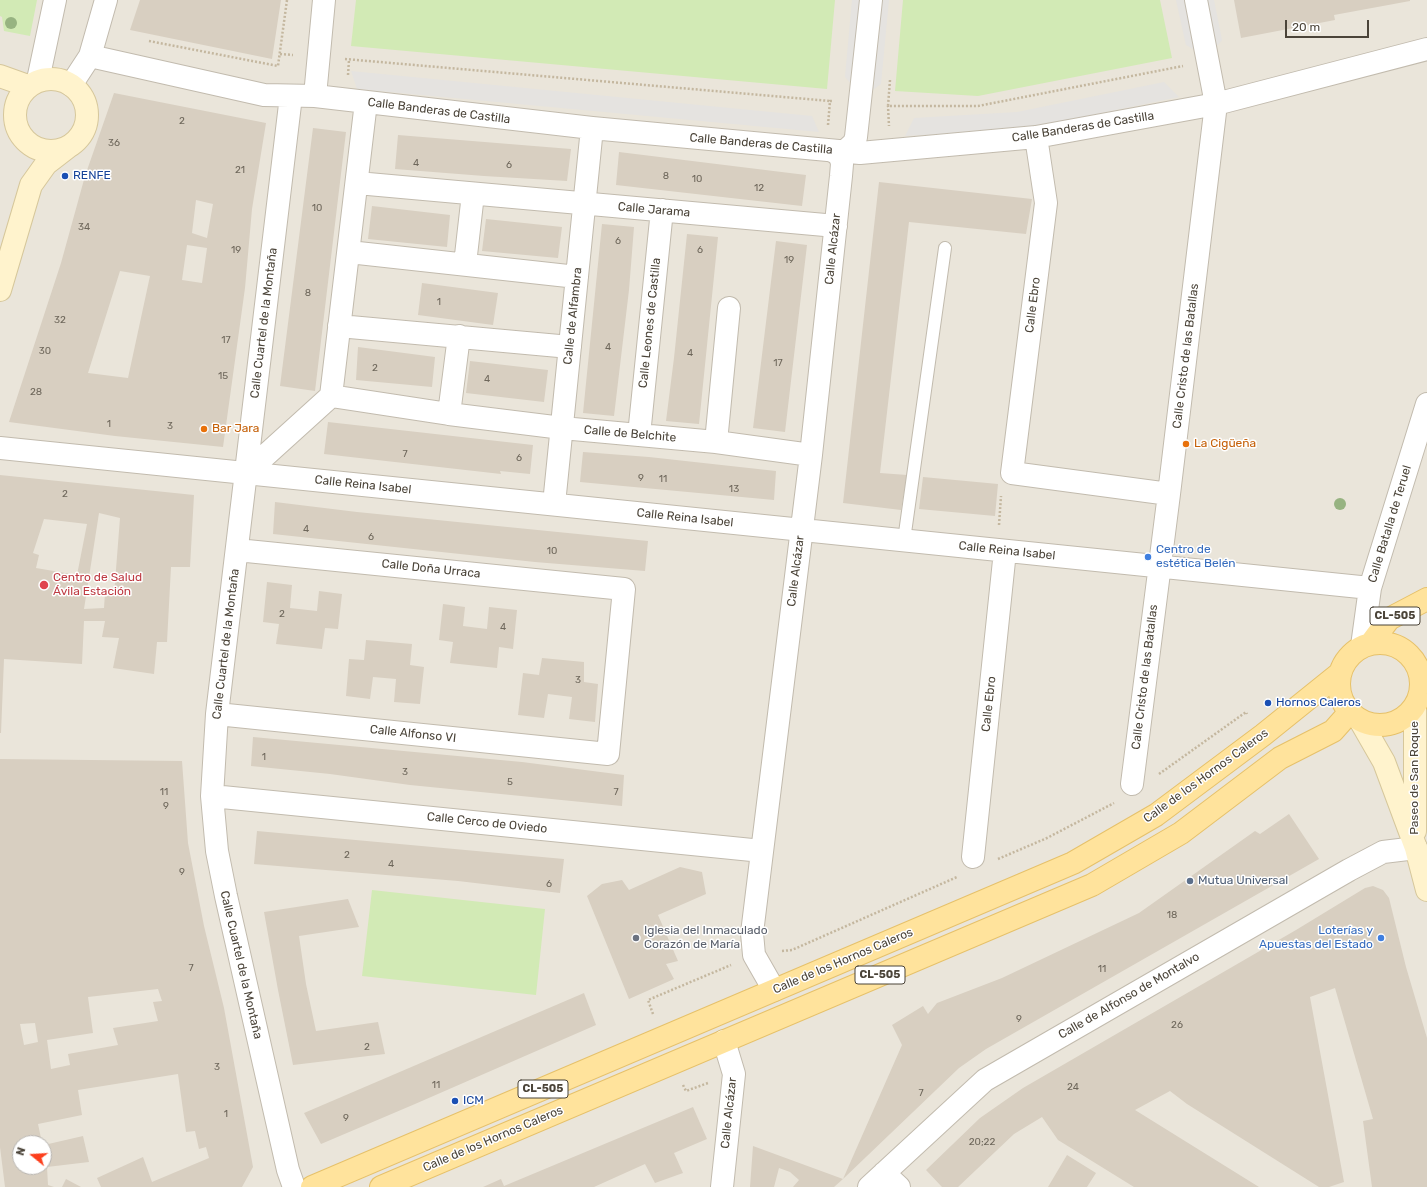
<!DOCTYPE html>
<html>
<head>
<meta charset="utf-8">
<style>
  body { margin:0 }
  #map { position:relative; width:1427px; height:1187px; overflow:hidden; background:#f6f3ec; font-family:Rubik,sans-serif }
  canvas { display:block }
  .north { position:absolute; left:12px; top:1135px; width:40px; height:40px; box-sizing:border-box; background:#fff; border:1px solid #b7b4b0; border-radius:50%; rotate:288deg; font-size:11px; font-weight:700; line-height:16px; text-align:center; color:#4b4439 }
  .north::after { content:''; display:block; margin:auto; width:14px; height:18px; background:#fc3f1d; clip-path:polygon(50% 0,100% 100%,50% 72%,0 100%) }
  .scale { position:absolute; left:1285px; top:20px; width:84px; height:18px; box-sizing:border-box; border:2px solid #4b4439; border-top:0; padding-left:5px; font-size:12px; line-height:14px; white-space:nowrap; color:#4b4439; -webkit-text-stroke:3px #fff; paint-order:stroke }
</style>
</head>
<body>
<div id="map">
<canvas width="1427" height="1187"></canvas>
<div class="north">N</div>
<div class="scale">20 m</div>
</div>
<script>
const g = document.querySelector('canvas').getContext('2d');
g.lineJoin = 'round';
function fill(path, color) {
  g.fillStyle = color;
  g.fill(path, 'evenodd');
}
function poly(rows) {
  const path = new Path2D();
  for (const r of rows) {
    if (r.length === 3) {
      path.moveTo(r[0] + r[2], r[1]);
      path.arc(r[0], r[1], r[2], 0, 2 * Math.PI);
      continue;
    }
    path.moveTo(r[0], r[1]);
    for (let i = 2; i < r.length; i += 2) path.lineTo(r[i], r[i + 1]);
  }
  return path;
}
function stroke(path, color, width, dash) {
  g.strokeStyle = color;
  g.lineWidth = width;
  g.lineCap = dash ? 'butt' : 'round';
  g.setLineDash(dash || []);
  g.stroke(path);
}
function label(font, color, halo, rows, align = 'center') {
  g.font = font + ' Rubik,sans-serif';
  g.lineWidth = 3;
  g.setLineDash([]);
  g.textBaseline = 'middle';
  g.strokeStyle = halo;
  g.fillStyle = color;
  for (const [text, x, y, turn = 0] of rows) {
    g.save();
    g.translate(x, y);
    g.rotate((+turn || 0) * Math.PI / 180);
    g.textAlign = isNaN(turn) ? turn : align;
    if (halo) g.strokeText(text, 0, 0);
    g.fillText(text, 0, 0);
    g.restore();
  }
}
fill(poly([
  [0,0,1427,0,1427,1187,0,1187],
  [20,1143,44,1143,44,1167,20,1167]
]), '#eae5da');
fill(poly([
  [0,0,37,0,30,36,4,31,2,17,0,16],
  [356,0,835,0,827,89,351,46],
  [903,0,1160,0,1172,58,978,96,895,91],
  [372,890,545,909,536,995,362,976]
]), '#d2eab5');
fill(poly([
  [852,0,863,0,855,88,845,77],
  [878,0,889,0,881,84,870,92],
  [1176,0,1188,0,1198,52,1186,45],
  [1203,0,1214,0,1222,40,1213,51],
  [351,71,812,116,819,132,357,89],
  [1164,82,1179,97,1019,130,905,136,914,118,1017,112]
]), '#e5e3e0');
fill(poly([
  [140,0,281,0,272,59,130,30],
  [1234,0,1410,0,1410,1,1334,15,1335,20,1241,38],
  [114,93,266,123,252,209,245,288,223,447,115,436,9,422,61,263,85,176],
  [196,200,213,204,207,238,192,233],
  [187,245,207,248,202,283,182,280],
  [120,271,150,276,128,378,88,373],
  [313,128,346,132,315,391,280,386],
  [398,135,571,149,567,181,484,176,395,169],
  [619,152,806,175,802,206,616,185],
  [879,182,1032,199,1026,234,909,222,880,473,907,475,901,510,843,503],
  [372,206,450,215,447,247,368,239],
  [486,219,562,227,558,258,482,251],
  [602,224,634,227,629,290,614,416,583,413],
  [687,234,718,237,699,424,666,421,674,358],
  [776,241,807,245,785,432,753,428],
  [422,283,498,293,493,325,418,315],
  [358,347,435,357,432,387,356,380],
  [470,361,548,370,544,402,466,393],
  [328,422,533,445,530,474,500,471,501,474,324,454],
  [583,452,649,457,776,471,774,500,580,482],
  [0,475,194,495,190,567,171,567,167,642,157,642,154,674,113,668,119,638,102,637,105,621,84,621,82,664,4,659,1,733,0,733],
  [99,513,120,518,114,595,105,593,104,608,84,609],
  [44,519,87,524,77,575,36,568,39,555,33,553],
  [923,477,998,484,995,516,919,509],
  [275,502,357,512,648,541,645,571,535,562,273,534],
  [267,582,292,585,290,608,317,611,319,591,342,594,338,629,325,628,322,649,276,644,279,624,263,622],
  [443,604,465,607,463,626,487,629,489,607,517,610,513,649,499,647,497,668,450,663,453,642,439,640],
  [366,640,412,644,410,665,424,667,420,704,394,702,396,679,373,677,370,699,346,696,349,659,364,660],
  [542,658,584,662,584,682,598,684,595,722,569,719,572,697,548,694,544,718,518,715,523,673,539,675],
  [253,737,522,762,624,775,622,806,410,785,330,774,251,766],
  [0,759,182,761,188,843,204,926,224,1008,253,1167,242,1187,101,1187,97,1178,143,1157,152,1182,209,1158,206,1147,199,1149,195,1131,186,1132,178,1074,78,1090,82,1115,38,1124,42,1143,20,1143,20,1167,44,1167,44,1145,83,1136,89,1162,47,1167,48,1185,54,1187,5,1187,0,1147],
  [158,989,162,1001,153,1002,158,1021,113,1028,118,1045,68,1054,70,1065,51,1069,47,1040,93,1033,88,997],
  [35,1023,38,1042,24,1045,20,1024],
  [1289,814,1319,859,986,1049,959,1068,843,1179,902,1045,892,1025,923,1006,928,1014,937,1003,1002,978,1139,913,1255,831,1260,834],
  [257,831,564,859,560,893,458,881,254,864],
  [680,867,702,872,706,894,658,915,678,961,666,964,674,979,629,999,587,896,602,884,622,880,629,890],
  [1373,886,1383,890,1389,898,1406,967,1427,1038,1427,1187,1372,1187,1363,1121,1373,1119,1335,988,1310,997,1344,1182,1329,1187,1319,1187,1187,1104,1170,1091,1135,1110,1259,1187,1134,1187,1058,1140,1042,1117,1014,1134,958,1187,942,1187,926,1170,980,1118,1023,1088,1296,930,1365,888],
  [348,899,359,927,299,936,306,984,316,1031,378,1022,385,1054,293,1065,278,990,264,912],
  [584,993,596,1025,415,1104,321,1144,304,1113],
  [693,1107,707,1139,674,1153,683,1173,655,1183,645,1164,594,1187,483,1187,501,1179,504,1186],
  [753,1146,843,1179,834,1187,793,1187,799,1180,790,1172,779,1168,774,1187,750,1187],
  [1067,1155,1096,1173,1087,1187,1048,1187],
  [66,1179,81,1187,62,1187]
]), '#d8cfc1');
const lane = poly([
  [904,540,945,248]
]);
const street = poly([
  [90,56,264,95,315,96,592,128,860,153,1036,137,1216,104,1427,49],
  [38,80,55,0],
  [71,85,90,56,106,0],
  [291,96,217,714,212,796,217,851,226,896,288,1170,294,1187],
  [315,96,324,0],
  [1036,137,1046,203,1012,473,1169,494],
  [844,152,854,143,856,137,871,0],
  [357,183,836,226],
  [349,252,577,277],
  [465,264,473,194],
  [339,326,570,347],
  [331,396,449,414,562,428,716,442,811,455],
  [449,414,459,336],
  [639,435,662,210],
  [716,442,729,308],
  [0,448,1370,588],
  [246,473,331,396,366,102],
  [554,504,592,128],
  [1362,646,1370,588,1427,404],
  [217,714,608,754,624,589,237,550],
  [1132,784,1169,494,1216,104,1196,0],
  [212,796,762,851],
  [973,857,1005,551],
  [774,990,754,955,752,933,811,455,841,176,842,164,841,159,837,153,832,151],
  [884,1173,899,1187],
  [722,1187,734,1074,724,1041],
  [869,1187,985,1080,1349,870,1383,852,1416,848]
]);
const secondary = poly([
  [0,76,28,86],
  [51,115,36],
  [0,290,31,185,46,164,68,147],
  [1415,707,1415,831],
  [1361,722,1384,762,1416,848,1427,890]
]);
const primary = poly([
  [1380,684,41],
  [1371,643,1389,619,1427,599],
  [312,1187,1073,863,1156,815,1263,735,1340,673],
  [381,1187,1092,885,1181,833,1280,758,1333,731,1349,713]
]);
stroke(lane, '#c2bbae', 14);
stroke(street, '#c2bbae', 24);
stroke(secondary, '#d6c79b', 24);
stroke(primary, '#e6c16a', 24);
stroke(poly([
  [149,41,278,66,287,0],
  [280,54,293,55],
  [345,59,830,101],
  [348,75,349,60],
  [890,80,888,106,978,106,1183,66],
  [887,106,888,106,889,126],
  [828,125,830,101,832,101],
  [999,525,1001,496],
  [1159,774,1246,712,1247,714],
  [998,859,1047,838,1114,803],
  [782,951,792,950,957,877],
  [653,1014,648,1000,731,965],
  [683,1085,686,1091,708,1083]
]), '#c4b79f', 2.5, [2, 2]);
stroke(lane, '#fff', 12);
stroke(street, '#fff', 22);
stroke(secondary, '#fff3cd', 22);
stroke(primary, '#ffe39c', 22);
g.fillStyle = '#97b381';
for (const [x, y] of [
  [11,23],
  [1340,504]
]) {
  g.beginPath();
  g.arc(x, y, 6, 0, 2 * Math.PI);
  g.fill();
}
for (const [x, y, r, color] of [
  [65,176,4,"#1a4fb4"],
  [204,429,4,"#e8710a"],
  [1186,444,4,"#e8710a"],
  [1148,557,4,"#3f7fe0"],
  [44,585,5,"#e0444e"],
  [1268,703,4,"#1a4fb4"],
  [1190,881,4,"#5c6f8a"],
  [636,938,4,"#6b7280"],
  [1381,938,4,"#3f7fe0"],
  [455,1101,4,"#1a4fb4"]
]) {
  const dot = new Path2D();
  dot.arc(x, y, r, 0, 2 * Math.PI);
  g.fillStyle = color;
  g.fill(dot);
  stroke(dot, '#fff', 1.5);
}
label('10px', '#6e675b', null, [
  ["2",182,121],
  ["36",114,143],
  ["4",416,163],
  ["6",509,165],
  ["21",240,170],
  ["8",666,176],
  ["10",697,179],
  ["12",759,188],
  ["10",317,208],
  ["34",84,227],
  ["6",618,241],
  ["19",236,250],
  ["6",700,250],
  ["19",789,260],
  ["8",308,293],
  ["1",439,302],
  ["32",60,320],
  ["17",226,340],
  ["4",608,347],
  ["30",45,351],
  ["4",690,353],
  ["17",778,363],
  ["2",375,368],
  ["15",223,376],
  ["4",487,379],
  ["28",36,392],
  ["1",109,424],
  ["3",170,426],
  ["7",405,454],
  ["6",519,458],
  ["9",641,478],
  ["11",663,479],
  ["13",734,489],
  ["2",65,494],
  ["4",306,529],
  ["6",371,537],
  ["10",552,551],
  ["2",282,614],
  ["4",503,627],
  ["3",578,680],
  ["1",264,757],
  ["3",405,772],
  ["5",510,782],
  ["11",164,792],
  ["7",616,792],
  ["9",166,806],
  ["2",347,855],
  ["4",391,864],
  ["9",182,872],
  ["6",549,884],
  ["18",1172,915],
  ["7",191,968],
  ["11",1102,969],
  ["9",1019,1019],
  ["26",1177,1025],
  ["2",367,1047],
  ["3",217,1067],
  ["11",436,1085],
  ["24",1073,1087],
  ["7",921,1093],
  ["1",226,1114],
  ["9",346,1118],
  ["20;22",982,1142]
]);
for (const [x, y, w] of [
  [1395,616,50],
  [880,975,50],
  [543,1089,50]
]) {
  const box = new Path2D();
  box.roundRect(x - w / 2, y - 9, w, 18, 3);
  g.fillStyle = '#fff';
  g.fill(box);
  stroke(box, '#4b4439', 1);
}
label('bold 11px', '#4b4439', null, [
  ["CL-505",1395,616],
  ["CL-505",880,975],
  ["CL-505",543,1089]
]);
label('12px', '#4b4439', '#fff', [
  ["Calle Banderas de Castilla",439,111,7],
  ["Calle Banderas de Castilla",1083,127,-9],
  ["Calle Banderas de Castilla",761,144,5],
  ["Calle Jarama",654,210,5],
  ["Calle Alcázar",833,249,-84],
  ["Calle Ebro",1033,305,-83],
  ["Calle de Alfambra",573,316,-84],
  ["Calle Cuartel de la Montaña",264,323,-83],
  ["Calle Leones de Castilla",650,323,-84],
  ["Calle Cristo de las Batallas",1186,356,-83],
  ["Calle de Belchite",630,434,5],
  ["Calle Reina Isabel",363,485,6],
  ["Calle Reina Isabel",685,518,6],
  ["Calle Batalla de Teruel",1390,524,-73],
  ["Calle Reina Isabel",1007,551,6],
  ["Calle Doña Urraca",431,569,6],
  ["Calle Alcázar",796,571,-83],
  ["Calle Cuartel de la Montaña",226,644,-83],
  ["Calle Cristo de las Batallas",1145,677,-83],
  ["Calle Ebro",989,704,-84],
  ["Calle Alfonso VI",413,734,6],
  ["Calle de los Hornos Caleros",1206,776,-36],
  ["Paseo de San Roque",1415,778,-90],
  ["Calle Cerco de Oviedo",487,823,6],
  ["Calle de los Hornos Caleros",843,961,-23],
  ["Calle Cuartel de la Montaña",241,965,77],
  ["Calle de Alfonso de Montalvo",1129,996,-30],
  ["Calle Alcázar",729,1113,-84],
  ["Calle de los Hornos Caleros",493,1139,-23]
]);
label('12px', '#164399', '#fff', [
  ["RENFE",73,176],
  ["Hornos Caleros",1276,703],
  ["ICM",463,1101]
], 'left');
label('12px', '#c56008', '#fff', [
  ["Bar Jara",212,429],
  ["La Cigüeña",1194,444]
], 'left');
label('12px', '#366cbe', '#fff', [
  ["Centro de",1156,550],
  ["estética Belén",1156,564],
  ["Loterías y",1373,931,"right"],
  ["Apuestas del Estado",1373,945,"right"]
], 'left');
label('12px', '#be3a42', '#fff', [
  ["Centro de Salud",53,578],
  ["Ávila Estación",53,592]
], 'left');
label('12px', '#4e5e75', '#fff', [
  ["Mutua Universal",1198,881]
], 'left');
label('12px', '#5b616d', '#fff', [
  ["Iglesia del Inmaculado",644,931],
  ["Corazón de María",644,945]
], 'left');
</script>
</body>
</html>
